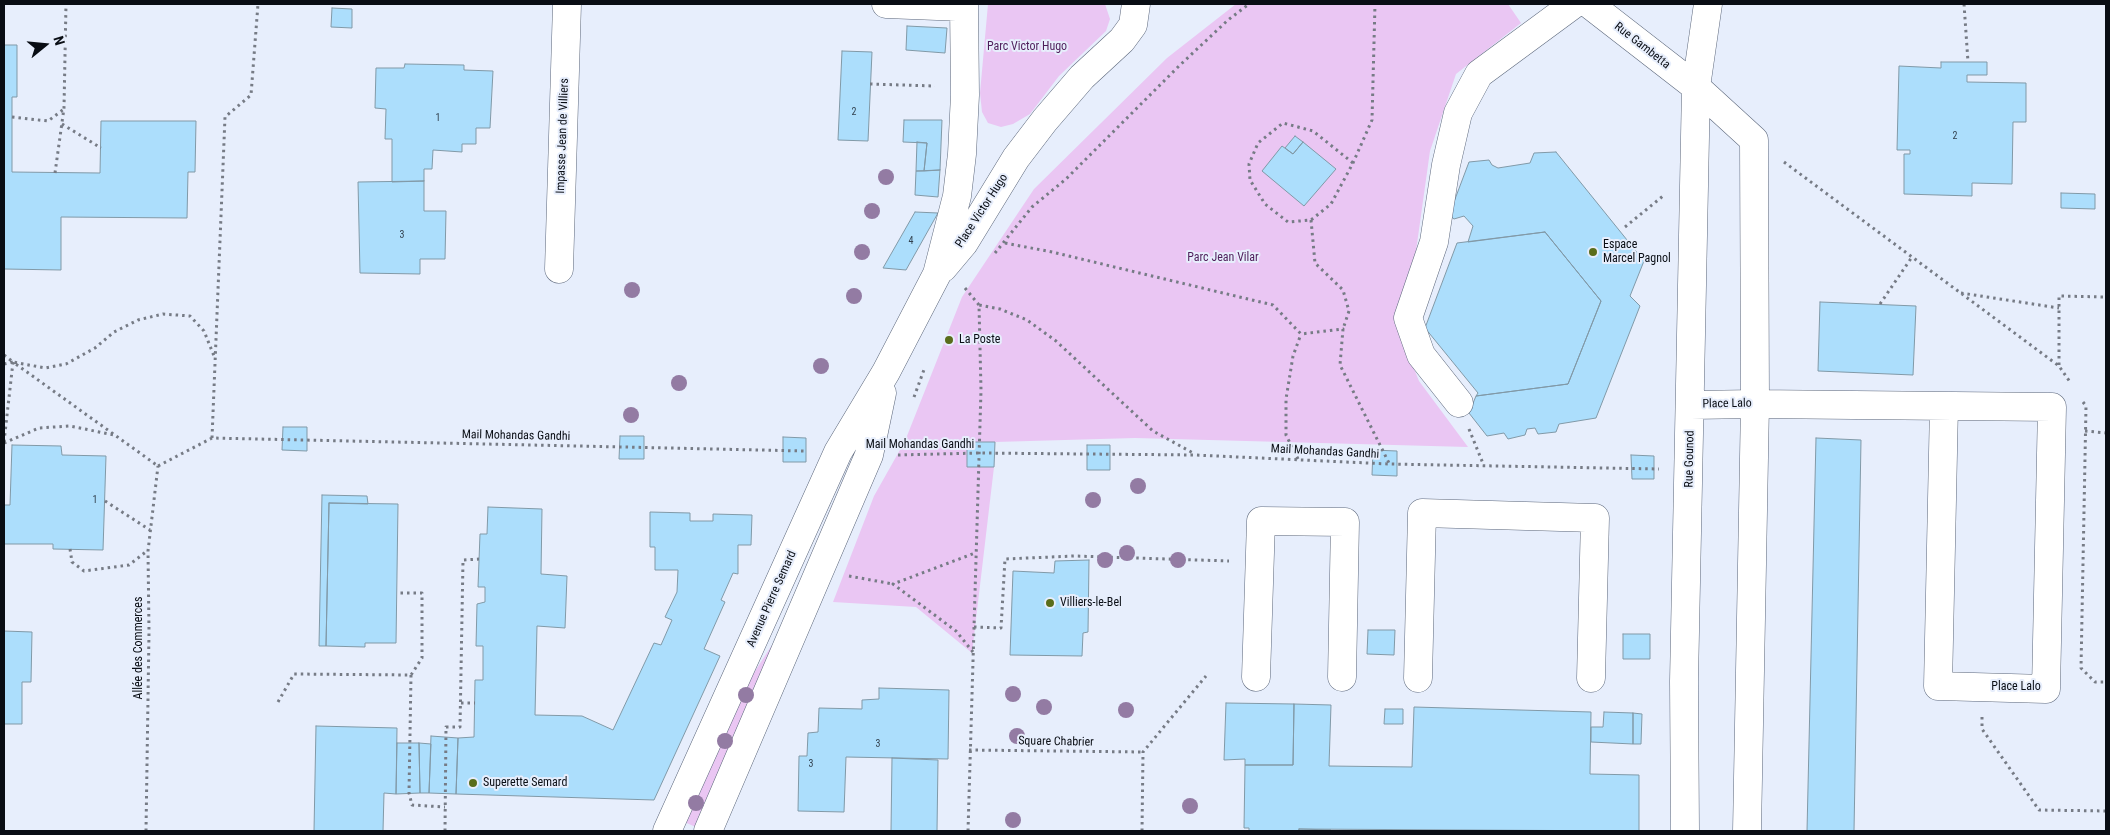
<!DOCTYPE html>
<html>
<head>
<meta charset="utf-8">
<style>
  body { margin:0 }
  #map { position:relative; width:2110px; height:835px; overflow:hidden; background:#e7eefc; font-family:"Roboto Condensed",sans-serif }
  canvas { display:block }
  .frame { position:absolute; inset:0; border:5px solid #090d14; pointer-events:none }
  .north { position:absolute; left:20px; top:20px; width:50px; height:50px; -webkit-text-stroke:4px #e7eefc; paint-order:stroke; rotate:73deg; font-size:14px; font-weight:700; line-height:20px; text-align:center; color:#090d14 }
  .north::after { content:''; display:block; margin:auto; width:18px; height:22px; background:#090d14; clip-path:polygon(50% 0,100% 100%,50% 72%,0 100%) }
</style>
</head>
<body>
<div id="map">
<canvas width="2110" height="835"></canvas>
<div class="frame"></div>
<div class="north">N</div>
</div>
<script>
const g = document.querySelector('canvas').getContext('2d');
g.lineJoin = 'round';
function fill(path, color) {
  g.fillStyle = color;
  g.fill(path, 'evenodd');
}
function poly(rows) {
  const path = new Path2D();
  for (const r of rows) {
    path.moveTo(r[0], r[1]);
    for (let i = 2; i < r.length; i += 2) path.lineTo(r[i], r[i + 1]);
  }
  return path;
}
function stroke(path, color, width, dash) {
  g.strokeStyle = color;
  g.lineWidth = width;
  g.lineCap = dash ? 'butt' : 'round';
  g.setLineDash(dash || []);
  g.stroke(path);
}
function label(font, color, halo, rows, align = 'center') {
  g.font = font + ' "Roboto Condensed",sans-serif';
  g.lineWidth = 4;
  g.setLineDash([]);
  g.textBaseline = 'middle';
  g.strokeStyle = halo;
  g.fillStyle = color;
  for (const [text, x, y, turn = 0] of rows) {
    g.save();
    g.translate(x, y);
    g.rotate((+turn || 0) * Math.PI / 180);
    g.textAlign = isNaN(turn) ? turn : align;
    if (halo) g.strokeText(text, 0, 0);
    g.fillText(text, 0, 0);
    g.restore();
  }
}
fill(poly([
  [988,4,1105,4,1110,19,1106,31,1059,76,1030,114,1013,124,1001,127,988,123,982,112,980,93],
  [1236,4,1508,4,1521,23,1456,74,1430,151,1416,251,1394,319,1419,381,1468,447,1135,438,995,442,994,467,972,653,916,607,833,602,874,496,905,441,962,297,1034,189,1167,58],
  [776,639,698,828,682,821,740,694]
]), '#eac6f3');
const building = poly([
  [332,8,352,9,352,28,331,27,332,8],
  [907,26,947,28,945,53,906,50,907,26],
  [4,45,17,45,17,97,12,97,12,172,100,173,101,121,196,121,195,172,188,172,187,218,61,217,61,270,4,269,4,45],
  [842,51,872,52,868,141,838,140,842,51],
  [1941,62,1987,62,1987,75,1967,75,1967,82,2026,83,2026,122,2013,122,2012,184,1972,183,1972,196,1904,194,1904,154,1910,154,1910,150,1897,150,1899,66,1941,68,1941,62],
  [405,64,464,65,464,70,493,71,490,128,476,128,476,144,462,144,462,152,433,150,432,169,424,169,424,181,392,182,392,139,385,139,386,109,375,108,376,68,404,68,405,64],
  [904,120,942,120,940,170,924,171,927,143,903,142,904,120],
  [1295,136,1303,142,1293,154,1285,148,1295,136],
  [917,142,927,143,924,171,916,171,917,142],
  [1303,142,1336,169,1304,206,1262,171,1282,146,1293,154,1303,142],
  [1556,152,1644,261,1630,296,1640,306,1596,418,1559,424,1556,432,1538,434,1535,428,1527,429,1525,435,1508,439,1504,433,1487,436,1469,413,1476,396,1568,384,1601,301,1545,232,1468,242,1473,226,1464,216,1454,219,1449,215,1469,162,1489,160,1492,165,1498,168,1530,163,1534,153,1556,152],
  [940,170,938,197,915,195,916,171,940,170],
  [424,181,424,211,446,211,445,259,420,259,420,274,360,273,358,182,424,181],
  [2061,193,2095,194,2095,209,2061,208,2061,193],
  [915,212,938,213,906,270,883,268,915,212],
  [1545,232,1601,301,1568,384,1476,396,1478,393,1425,328,1457,243,1545,232],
  [1820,302,1916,306,1913,375,1818,371,1820,302],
  [283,427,307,427,307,451,282,450,283,427],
  [620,436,644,436,644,459,619,459,620,436],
  [783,437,806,438,806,462,783,462,783,437],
  [1816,438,1861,440,1854,831,1807,831,1816,438],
  [967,442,995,442,994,467,967,467,967,442],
  [12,445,61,446,62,455,106,456,103,550,53,549,53,544,4,544,4,505,10,505,12,445],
  [1087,445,1110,445,1110,470,1087,470,1087,445],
  [1373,450,1397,451,1397,476,1372,475,1373,450],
  [1631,455,1654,456,1654,479,1632,479,1631,455],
  [322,495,367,496,368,504,329,503,326,646,319,646,322,495],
  [329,503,398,504,396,643,365,643,365,647,326,646,329,503],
  [488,507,542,509,541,574,567,576,565,628,537,626,535,715,582,716,613,730,654,643,661,645,672,620,665,617,677,592,678,570,655,570,655,547,650,547,650,512,690,513,690,521,713,521,713,514,752,515,751,545,738,545,738,574,733,573,721,600,725,602,704,649,720,656,654,800,456,794,458,738,474,737,475,680,483,680,483,646,476,646,477,604,485,602,485,587,478,587,480,534,487,534,488,507],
  [1089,560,1088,632,1083,633,1082,656,1010,655,1013,571,1054,573,1055,561,1089,560],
  [1368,630,1395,630,1394,655,1367,654,1368,630],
  [4,631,32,632,31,682,22,682,22,724,4,724,4,631],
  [1623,634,1650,634,1650,659,1623,659,1623,634],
  [879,688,949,690,948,759,846,757,844,812,798,811,799,756,807,756,808,733,818,732,819,708,862,709,862,700,879,699,879,688],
  [1226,703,1294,704,1293,765,1245,765,1245,759,1224,760,1226,703],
  [1294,704,1331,705,1329,766,1412,767,1414,707,1591,712,1590,774,1639,775,1639,831,1299,829,1299,831,1249,831,1249,828,1244,828,1245,765,1293,765,1294,704],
  [1385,709,1403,709,1403,724,1384,724,1385,709],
  [1604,712,1633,713,1633,744,1591,742,1591,727,1603,727,1604,712],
  [1633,713,1642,714,1641,744,1633,744,1633,713],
  [316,726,397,728,396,794,384,793,383,831,314,831,316,726],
  [431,736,458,738,456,794,429,793,431,736],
  [397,743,419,743,420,793,396,794,397,743],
  [419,743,431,744,429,793,420,793,419,743],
  [892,758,938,760,937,831,891,831,892,758],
  [1299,829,1331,830,1299,831,1299,829]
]);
fill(building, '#acdefc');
stroke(building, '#8199a7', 1);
const minor = poly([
  [886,4,963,7],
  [1589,4,1696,87,1754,140,1755,404,1747,831],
  [943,268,964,243,1016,158,1045,120,1082,77,1122,40,1133,25,1136,4],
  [559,269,567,4],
  [1459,403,1421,355,1408,318,1434,242,1446,165,1458,113,1479,74,1574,4],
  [1691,405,1755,404,2052,407,2046,689,1938,686,1944,406],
  [1256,677,1261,521,1345,522,1342,677],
  [1418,678,1422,513,1595,518,1591,678],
  [667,831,838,452,886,372,937,274,957,196,962,154,965,95,964,4],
  [708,831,869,455,882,393],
  [1685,831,1684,681,1696,87,1708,4]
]);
stroke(minor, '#5c677b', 29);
stroke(poly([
  [1964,4,1968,62],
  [870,84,935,86],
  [12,117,48,121,64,109],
  [62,124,101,148],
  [1784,162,2059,366,2070,382],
  [1353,163,1313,131,1283,123,1258,143,1249,164,1250,180,1265,204,1288,222,1311,220,1331,204,1353,163,1372,120,1375,4],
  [55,173,64,108,66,4],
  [1311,220,1315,263,1343,290,1349,311,1343,329],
  [1625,227,1663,196],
  [1005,243,1052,252,1273,305,1301,334,1343,329,1340,365,1389,463],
  [995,253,1032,207,1066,179,1179,66,1228,20,1249,4],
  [965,288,979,305],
  [1961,293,2059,308],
  [1880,304,1912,257],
  [4,355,13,362,45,368,66,364,95,348,114,332,138,320,163,314,190,316,204,331,214,356],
  [4,364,13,362,158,466],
  [2059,365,2059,296,2106,297],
  [914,397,925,367],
  [2083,402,2086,406,2081,668,2095,682,2106,682],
  [1469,429,1484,466],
  [2085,431,2106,433],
  [212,438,225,117,251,95,258,4],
  [4,442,13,362],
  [4,443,39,428,70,426,114,435],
  [898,455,978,453,1195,455,1389,464,1659,469],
  [1298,459,1286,435,1286,399,1293,356,1301,334],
  [158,466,212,438,805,451],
  [105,501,150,530],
  [70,549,72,562,84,571,129,565,147,551],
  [849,576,893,584],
  [974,627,1001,628,1005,559,1074,556,1229,561],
  [973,652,956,631,893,584,975,553],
  [411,675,409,793,412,805,445,807],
  [278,702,294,674,411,675,422,658,422,593,397,593],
  [461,703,475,703],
  [1982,717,1982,729,2039,810,2106,811],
  [969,750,1143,752],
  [146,831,149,632,148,551,158,466],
  [445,831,446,727,460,727,463,560,479,559],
  [968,831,981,390,979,305,1000,309,1027,320,1056,341,1153,431,1193,453],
  [1142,831,1143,752,1206,676]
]), '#767b85', 3, [2.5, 4]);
stroke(minor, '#fff', 28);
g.fillStyle = '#937ba3';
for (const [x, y] of [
  [886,177],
  [872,211],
  [862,252],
  [632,290],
  [854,296],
  [821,366],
  [679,383],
  [631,415],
  [1138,486],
  [1093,500],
  [1127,553],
  [1105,560],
  [1178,560],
  [1013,694],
  [746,695],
  [1044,707],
  [1126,710],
  [1017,736],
  [725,741],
  [696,803],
  [1190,806],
  [1013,820]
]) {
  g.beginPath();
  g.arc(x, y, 8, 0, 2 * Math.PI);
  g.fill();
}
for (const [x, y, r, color] of [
  [1593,252,5,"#596d1b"],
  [949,340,5,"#596d1b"],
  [1050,603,5,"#596d1b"],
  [473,783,5,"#596d1b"]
]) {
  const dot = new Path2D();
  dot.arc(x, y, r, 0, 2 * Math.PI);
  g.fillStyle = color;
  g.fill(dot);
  stroke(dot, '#e7eefc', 2);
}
label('10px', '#32414e', null, [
  ["2",854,112],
  ["1",438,118],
  ["2",1955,136],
  ["3",402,235],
  ["4",911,241],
  ["1",95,500],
  ["3",878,744],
  ["3",811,764]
]);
label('12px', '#090d14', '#e7eefc', [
  ["Rue Gambetta",1642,46,38],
  ["Impasse Jean de Villiers",563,136,-88],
  ["Place Victor Hugo",982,211,-57],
  ["Place Lalo",1727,404,-1],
  ["Mail Mohandas Gandhi",516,436,1],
  ["Mail Mohandas Gandhi",920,445],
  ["Mail Mohandas Gandhi",1325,452,3],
  ["Rue Gounod",1690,459,-89],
  ["Avenue Pierre Semard",772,599,-66],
  ["Allée des Commerces",139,648,-90],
  ["Place Lalo",2016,687],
  ["Square Chabrier",1056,742,1]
]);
label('12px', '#4e1d5a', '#e7eefc', [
  ["Parc Victor Hugo",1027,47],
  ["Parc Jean Vilar",1223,258]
]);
label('12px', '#090d14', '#e7eefc', [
  ["Espace",1603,245],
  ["Marcel Pagnol",1603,259],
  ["La Poste",959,340],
  ["Villiers-le-Bel",1060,603],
  ["Superette Semard",483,783]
], 'left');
</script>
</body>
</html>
